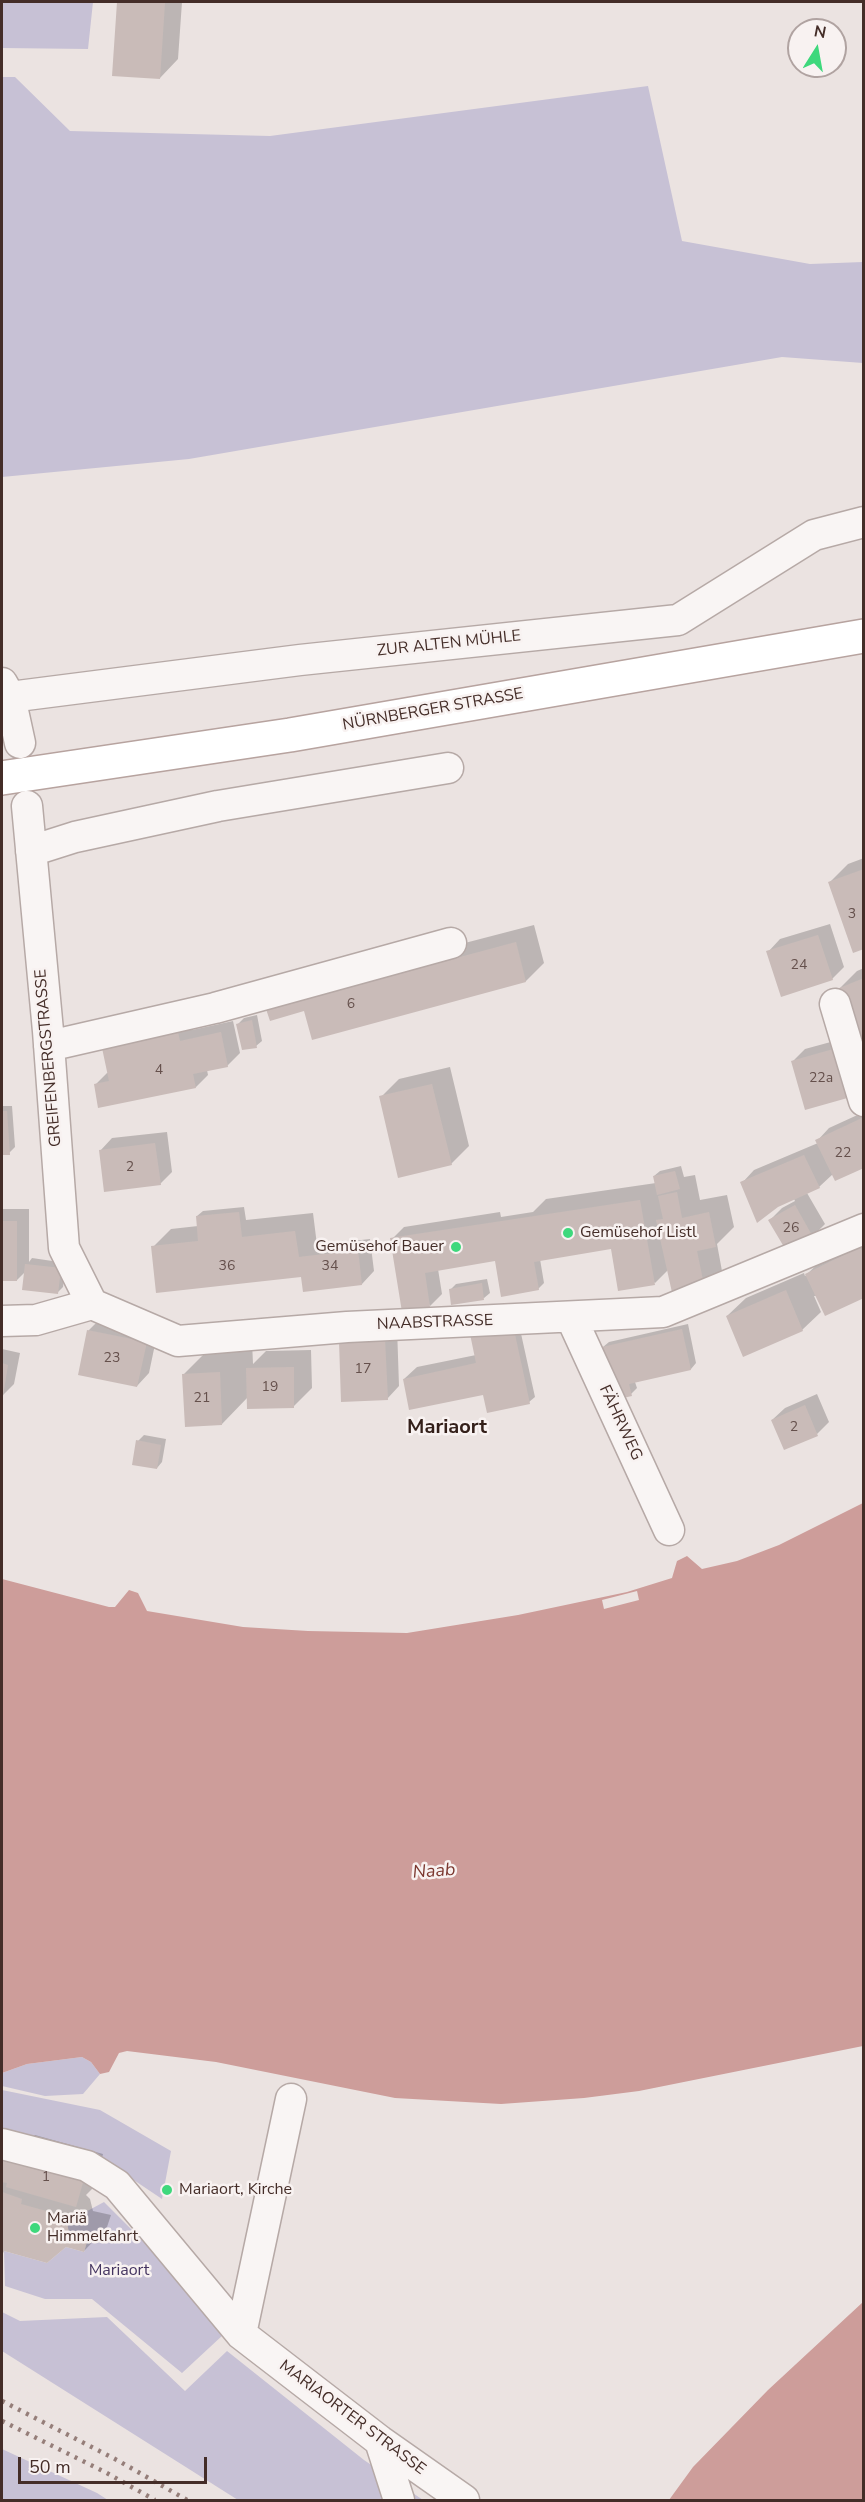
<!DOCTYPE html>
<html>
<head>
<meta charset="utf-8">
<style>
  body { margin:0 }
  #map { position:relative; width:865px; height:2502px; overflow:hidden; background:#ebe3e1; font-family:"Nunito Sans",sans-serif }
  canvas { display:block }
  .frame { position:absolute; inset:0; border:3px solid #442d28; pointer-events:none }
  .north { position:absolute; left:787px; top:18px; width:60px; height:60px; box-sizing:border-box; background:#f8f2f1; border:2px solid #b0a3a1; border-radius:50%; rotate:11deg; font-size:16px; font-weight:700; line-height:24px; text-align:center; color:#442d28 }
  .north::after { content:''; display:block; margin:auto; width:21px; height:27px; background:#3ed87c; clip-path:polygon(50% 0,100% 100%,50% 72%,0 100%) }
  .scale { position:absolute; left:18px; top:2457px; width:189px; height:27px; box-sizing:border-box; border:3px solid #442d28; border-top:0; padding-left:8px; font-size:18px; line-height:21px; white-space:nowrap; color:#442d28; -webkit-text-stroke:4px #f8f2f1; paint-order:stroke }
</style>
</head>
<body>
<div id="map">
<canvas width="865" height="2502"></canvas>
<div class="frame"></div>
<div class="north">N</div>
<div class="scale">50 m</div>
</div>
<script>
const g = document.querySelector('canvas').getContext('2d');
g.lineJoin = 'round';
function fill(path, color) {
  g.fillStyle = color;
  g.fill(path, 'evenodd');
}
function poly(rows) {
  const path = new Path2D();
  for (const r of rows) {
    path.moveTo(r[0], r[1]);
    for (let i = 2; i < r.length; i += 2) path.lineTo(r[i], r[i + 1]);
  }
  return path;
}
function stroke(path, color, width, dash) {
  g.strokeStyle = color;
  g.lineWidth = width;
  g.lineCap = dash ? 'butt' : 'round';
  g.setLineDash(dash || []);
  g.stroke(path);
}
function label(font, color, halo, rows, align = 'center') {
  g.font = font + ' "Nunito Sans",sans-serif';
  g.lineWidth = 5;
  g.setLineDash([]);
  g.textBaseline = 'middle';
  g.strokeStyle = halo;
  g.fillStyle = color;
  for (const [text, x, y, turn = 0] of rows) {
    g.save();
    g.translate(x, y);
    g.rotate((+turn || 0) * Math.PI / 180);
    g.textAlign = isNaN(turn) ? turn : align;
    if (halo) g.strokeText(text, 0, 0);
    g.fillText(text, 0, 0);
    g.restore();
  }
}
fill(poly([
  [2,2,93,2,88,49,2,48],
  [2,77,15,77,70,131,270,136,648,86,682,241,810,264,863,262,863,363,782,357,189,459,2,477],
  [82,2057,91,2062,100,2074,83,2094,45,2096,2,2086,2,2073,27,2064],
  [2,2090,100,2110,171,2151,162,2199,89,2150,2,2131],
  [104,2202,167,2265,223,2335,182,2373,92,2299,45,2299,5,2286,4,2251,47,2263,66,2247,84,2252,88,2239,69,2234,67,2222],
  [2,2312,20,2321,107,2317,185,2391,227,2351,364,2460,423,2500,238,2500,2,2351],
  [2,2449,97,2493,108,2500,2,2500]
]), '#c7c1d5');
fill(poly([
  [863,1503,863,2046,639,2091,584,2098,501,2104,395,2098,216,2062,127,2051,119,2053,109,2072,100,2074,91,2062,82,2057,27,2064,2,2073,2,1579,109,1607,115,1607,129,1590,138,1593,147,1611,243,1627,308,1631,407,1633,518,1615,627,1592,672,1578,677,1561,687,1556,702,1569,737,1561,779,1545],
  [863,2302,863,2500,669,2500,693,2467,768,2390]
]), '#cd9d9a');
fill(poly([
  [637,1591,639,1600,604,1609,602,1600]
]), '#ebe3e1');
fill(poly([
  [118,2,182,2,178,59,160,78,113,74],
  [864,858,864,947,830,882,848,864],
  [830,924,844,967,832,979,768,952,780,939],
  [534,925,544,963,526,981,305,1009,268,1010,411,957],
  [864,968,864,1051,839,989,857,971],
  [257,1015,262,1041,256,1046,238,1024,244,1018],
  [190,1021,192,1030,233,1021,240,1053,227,1066,207,1070,208,1075,196,1087,95,1085,107,1073],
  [849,1037,850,1096,793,1061,805,1049],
  [450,1067,469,1146,451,1164,381,1097,399,1079],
  [2,1106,12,1106,15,1147,9,1153,2,1154],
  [864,1112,864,1166,833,1174,819,1187,807,1193,825,1224,813,1236,770,1220,782,1208,795,1201,794,1199,742,1183,754,1170,818,1143,817,1141,829,1128],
  [167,1132,172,1172,160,1184,100,1151,112,1138],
  [681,1166,684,1177,695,1175,700,1200,727,1195,734,1227,717,1244,722,1271,704,1289,668,1270,655,1283,612,1247,540,1259,544,1283,538,1289,496,1258,438,1269,442,1294,430,1306,392,1239,404,1227,500,1212,501,1217,533,1212,546,1199,656,1183,654,1176,660,1171],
  [244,1207,246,1220,313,1213,317,1245,370,1239,374,1271,362,1284,302,1275,153,1247,171,1229,198,1226,197,1216,203,1211],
  [2,1209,29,1209,29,1262,32,1258,66,1263,63,1287,57,1293,26,1271,17,1280,2,1280],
  [864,1237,864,1296,814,1296,821,1312,802,1330,727,1316,746,1298,804,1273,805,1276,825,1257],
  [487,1279,490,1293,484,1298,450,1290,456,1284],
  [101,1318,158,1330,149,1373,137,1386,88,1331],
  [518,1320,535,1397,529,1402,484,1392,404,1379,417,1367,476,1355],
  [688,1324,696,1363,691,1369,635,1382,637,1388,631,1394,603,1347,609,1342],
  [397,1327,399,1386,387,1399,340,1341],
  [252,1341,253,1364,266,1351,311,1350,312,1388,294,1406,248,1397,222,1424,184,1374,216,1342],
  [2,1349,20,1353,14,1384,2,1396],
  [817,1394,829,1422,817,1434,772,1420,785,1408],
  [144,1435,166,1439,162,1462,157,1468,138,1441],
  [35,2135,103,2154,94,2187,86,2195,90,2199,93,2211,111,2215,107,2227,84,2251,65,2246,5,2250,2,2253,2,2138,25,2145]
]), '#0003');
fill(poly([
  [117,2,165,2,160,79,112,76],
  [864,869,864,949,853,953,828,882],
  [818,935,833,980,781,997,766,951],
  [516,942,526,982,312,1040,304,1011,270,1021,266,1009],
  [864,978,864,1054,863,1054,837,989],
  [252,1020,257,1048,242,1050,236,1024],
  [178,1032,180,1041,221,1032,228,1067,193,1074,196,1088,98,1108,94,1084,109,1081,102,1048],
  [837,1048,851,1097,805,1110,791,1061],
  [432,1084,452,1165,398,1178,379,1096],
  [2,1111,7,1111,10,1155,2,1155],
  [862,1118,864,1168,835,1181,815,1140],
  [155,1143,161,1185,104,1192,99,1150],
  [804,1155,820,1188,778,1207,757,1223,740,1182],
  [675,1171,680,1189,657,1195,653,1176],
  [677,1192,682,1218,709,1212,716,1247,697,1251,705,1290,673,1297,656,1220,663,1219,658,1196],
  [640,1200,655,1285,618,1291,611,1249,534,1262,539,1290,501,1297,495,1261,425,1273,430,1307,402,1312,390,1238],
  [795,1205,813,1237,787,1252,768,1220],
  [239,1212,242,1237,295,1231,299,1257,358,1250,362,1285,303,1292,301,1277,156,1293,151,1246,198,1241,196,1216],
  [2,1221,17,1221,17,1281,2,1281],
  [860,1247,864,1254,864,1298,825,1316,805,1274],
  [25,1264,61,1268,58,1294,22,1290],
  [482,1283,484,1300,451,1305,449,1289],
  [786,1290,803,1331,743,1357,726,1316],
  [513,1325,530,1404,487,1413,483,1395,409,1410,403,1379,476,1363,470,1334],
  [682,1329,691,1370,629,1384,632,1396,614,1400,602,1347],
  [87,1330,147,1342,137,1387,78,1375],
  [385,1339,388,1400,341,1402,339,1341],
  [2,1363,8,1365,3,1396,2,1396],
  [294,1367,294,1408,247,1409,246,1368],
  [220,1372,222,1425,185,1427,182,1374],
  [805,1405,818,1436,784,1450,771,1420],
  [136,1440,161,1445,157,1469,132,1465],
  [2,2154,86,2172,76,2207,6,2187,7,2183,2,2182],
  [2,2192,22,2199,21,2204,57,2214,67,2222,69,2234,88,2238,84,2252,66,2247,47,2263,4,2251,2,2256]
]), '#c9bbb8');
const minor = poly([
  [2,683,10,697,20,743],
  [10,697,300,660,678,620,814,535,864,522],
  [27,806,48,1031,64,1248,92,1304],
  [31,851,75,837,218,806,448,768],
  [835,1004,864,1101],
  [49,1046,215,1008,451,943],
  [571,1317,669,1530],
  [2,1321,36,1320,92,1304,178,1341,347,1327,663,1312,864,1229],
  [2,2144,87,2166,117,2185,241,2334,380,2441,464,2500],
  [241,2334,291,2099],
  [380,2441,399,2500]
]);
const major = poly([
  [2,778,290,735,864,636]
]);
stroke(minor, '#b6a9a6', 33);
stroke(major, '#b7a39f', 36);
stroke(minor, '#f9f5f4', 30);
stroke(major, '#fff', 33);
stroke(poly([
  [2,2401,117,2460,187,2500],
  [2,2421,105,2472,155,2500]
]), '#957e79', 4.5, [3, 6]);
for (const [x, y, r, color] of [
  [568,1233,6,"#3ed87c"],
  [456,1247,6,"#3ed87c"],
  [167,2190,6,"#3ed87c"],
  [35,2228,6,"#3ed87c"]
]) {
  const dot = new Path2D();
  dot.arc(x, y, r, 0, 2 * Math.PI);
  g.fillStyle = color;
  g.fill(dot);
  stroke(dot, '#f8f2f1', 2);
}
label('14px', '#65504c', null, [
  ["3",852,915],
  ["24",799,966],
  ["6",351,1005],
  ["4",159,1071],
  ["22a",821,1079],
  ["22",843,1154],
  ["2",130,1168],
  ["26",791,1229],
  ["36",227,1267],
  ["34",330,1267],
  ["23",112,1359],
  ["17",363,1370],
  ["19",270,1388],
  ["21",202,1399],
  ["2",794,1428],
  ["1",46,2178]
]);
label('16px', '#442d28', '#f8f2f1', [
  ["ZUR ALTEN MÜHLE",449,644,-6],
  ["NÜRNBERGER STRASSE",433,710,-10],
  ["GREIFENBERGSTRASSE",49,1058,-95],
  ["NAABSTRASSE",435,1323,-2],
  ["FÄHRWEG",620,1423,65],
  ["MARIAORTER STRASSE",352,2418,37]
]);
label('16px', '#442d28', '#f8f2f1', [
  ["Gemüsehof Listl",580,1233],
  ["Gemüsehof Bauer",444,1247,"right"],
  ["Mariaort, Kirche",179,2190],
  ["Mariä",47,2219],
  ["Himmelfahrt",47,2237]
], 'left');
label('16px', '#443460', '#f8f2f1', [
  ["Mariaort",119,2271]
]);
label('italic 18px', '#7b372f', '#f8f2f1', [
  ["Naab",434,1872,-4]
]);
label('bold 20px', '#34201a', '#f8f2f1', [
  ["Mariaort",447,1428]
]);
</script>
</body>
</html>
